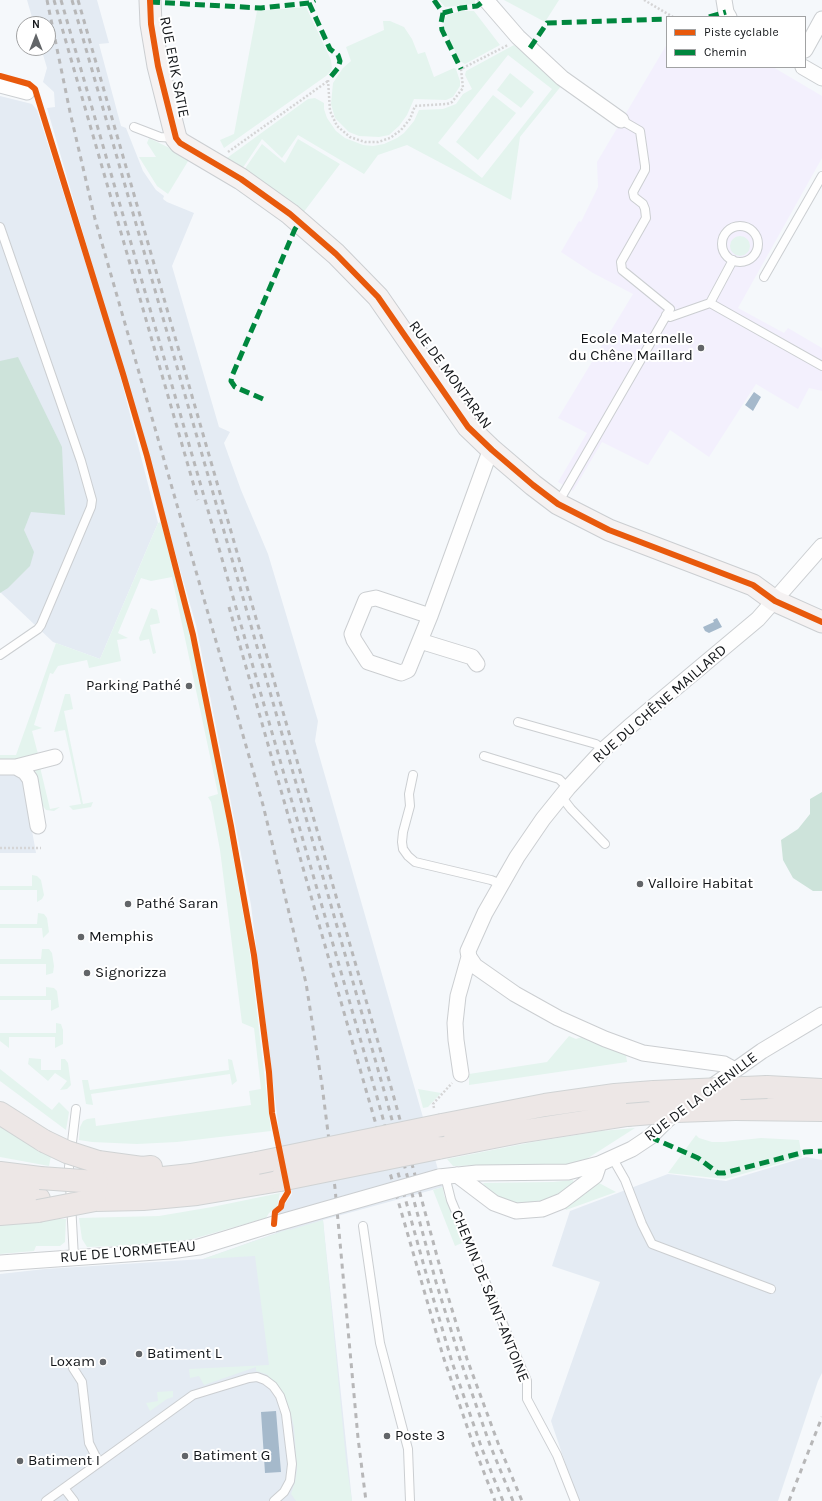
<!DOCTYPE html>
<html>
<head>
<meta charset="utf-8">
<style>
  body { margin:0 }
  #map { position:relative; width:822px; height:1501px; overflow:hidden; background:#f5f8fb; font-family:Karla,sans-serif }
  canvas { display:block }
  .legend { position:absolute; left:666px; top:16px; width:140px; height:52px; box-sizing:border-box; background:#fff; border:1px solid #a1a2a3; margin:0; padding:5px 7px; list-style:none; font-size:12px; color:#131619 }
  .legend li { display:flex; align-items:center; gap:8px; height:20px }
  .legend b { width:20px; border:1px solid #a1a2a3 }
  .north { position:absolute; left:16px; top:16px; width:40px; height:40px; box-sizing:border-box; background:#fff; border:1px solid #a1a2a3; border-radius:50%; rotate:0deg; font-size:11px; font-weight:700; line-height:16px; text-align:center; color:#131619 }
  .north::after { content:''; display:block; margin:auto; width:14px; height:18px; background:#626568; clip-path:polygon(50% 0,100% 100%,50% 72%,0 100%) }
</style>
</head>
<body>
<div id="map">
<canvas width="822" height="1501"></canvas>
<ul class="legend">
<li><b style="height:5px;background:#e8590c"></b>Piste cyclable</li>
<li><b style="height:5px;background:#00873e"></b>Chemin</li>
</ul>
<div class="north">N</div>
</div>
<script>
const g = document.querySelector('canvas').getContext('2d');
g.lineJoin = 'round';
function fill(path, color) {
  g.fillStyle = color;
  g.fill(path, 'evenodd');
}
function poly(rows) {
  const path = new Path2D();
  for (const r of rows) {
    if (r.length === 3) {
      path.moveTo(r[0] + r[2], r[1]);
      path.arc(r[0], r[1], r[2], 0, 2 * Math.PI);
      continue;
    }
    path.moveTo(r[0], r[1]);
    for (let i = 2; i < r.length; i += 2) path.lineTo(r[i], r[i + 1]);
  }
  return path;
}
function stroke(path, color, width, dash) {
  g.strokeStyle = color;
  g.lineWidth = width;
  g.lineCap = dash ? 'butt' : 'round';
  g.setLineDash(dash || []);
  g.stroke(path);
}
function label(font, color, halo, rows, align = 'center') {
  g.font = font + ' Karla,sans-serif';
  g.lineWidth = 4;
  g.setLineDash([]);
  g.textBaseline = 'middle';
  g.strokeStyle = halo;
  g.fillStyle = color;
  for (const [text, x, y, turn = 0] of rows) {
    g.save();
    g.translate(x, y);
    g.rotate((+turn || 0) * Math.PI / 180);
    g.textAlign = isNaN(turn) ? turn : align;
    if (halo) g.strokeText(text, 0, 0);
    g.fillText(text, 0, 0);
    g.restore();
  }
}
fill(poly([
  [27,0,97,0,109,43,99,44,121,126,126,128,143,171,156,190,164,196,163,199,167,202,194,213,172,266,219,427,230,432,224,443,241,490,268,554,318,721,315,741,443,1187,323,1220,352,1501,0,1501,0,1274,45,1269,203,1259,276,1233,275,1218,292,1194,280,1139,251,905,196,625,47,108,55,107,54,92,43,82,47,68,41,48,48,48,48,24,34,24],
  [0,96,32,104,37,110,114,352,158,523,100,659,53,642,0,592],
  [0,775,22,775,36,853,0,853],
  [806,1157,822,1160,822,1373,818,1381,778,1501,578,1501,551,1421,600,1282,552,1266,570,1211,668,1174,726,1181]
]), '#e4ebf3');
fill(poly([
  [667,44,667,67,773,67,822,96,822,158,738,308,784,333,788,328,822,348,822,391,809,388,798,409,756,384,709,457,670,430,648,465,602,442,573,491,558,482,587,433,558,418,633,294,593,273,561,252,579,221,581,222,598,187,597,162]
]), '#f3f0fd');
fill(poly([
  [439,0,475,0,475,4,445,7],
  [504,0,559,0,545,22],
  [306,7,331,60,332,68,330,72,326,76,224,148,220,140,234,134,257,11],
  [461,11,474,11,500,45,465,64,460,61,445,31,444,23,445,18,448,15],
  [383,21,390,21,404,27,412,39,418,54,425,52,434,77,454,68,456,69,460,81,460,86,453,97,446,100,414,99,407,115,399,126,389,135,379,137,359,136,349,132,335,118,331,104,333,83,343,68,351,61,346,47,384,30],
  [514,45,562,85,520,137,511,200,407,145,378,155,364,174,298,135,282,158,262,139,242,169,227,158,308,99,315,98,324,103,324,109,327,118,336,131,345,138,363,145,373,146,384,144,397,138,404,133,414,121,419,110,443,109,456,104,463,94,472,89,465,75,466,71],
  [508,55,552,89,482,178,438,143],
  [510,73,534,92,521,108,497,90],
  [493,95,516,113,478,160,456,142],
  [149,138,190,158,168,194,157,186,139,157,156,157,147,143],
  [298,139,340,164,303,213,244,170,262,144,285,163],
  [740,246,10],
  [161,522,191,638,222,793,250,954,271,1131,177,1142,137,1144,92,1142,79,1140,80,1127,83,1121,87,1119,95,1118,96,1126,251,1105,249,1091,261,1089,254,1028,242,1023,220,850,211,802,208,797,218,794,172,577,151,581,141,578,118,633,128,638,117,640,121,661,89,668,87,660,58,666,53,674,50,673,34,725,42,728,32,731,38,754,17,761,0,760,0,755,16,755,56,643,100,659,158,523],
  [151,608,157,610,160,623,150,625,156,653,153,654,149,639,140,641,139,638],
  [65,694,70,694,73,709,64,711,83,804,93,802,91,807,73,810,69,806,81,804,65,730,54,732],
  [37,767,40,767,50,809,60,807,54,811,46,810,42,805,35,770],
  [32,875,37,876,41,880,44,895,42,899,37,902,37,890,0,890,0,886,32,886],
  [38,913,44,914,47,918,49,932,43,938,42,928,0,928,0,924,37,924],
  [42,949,49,949,52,953,54,966,53,973,46,975,46,964,0,964,0,959,41,959],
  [46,987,54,988,57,991,59,1007,51,1011,51,1000,0,1000,0,996,46,996],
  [56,1023,61,1024,63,1030,63,1044,55,1048,55,1037,9,1037,9,1048,0,1041,0,1033,56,1033],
  [569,1036,576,1039,582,1037,626,1055,627,1062,469,1085,469,1074,547,1062],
  [29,1058,41,1059,41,1070,61,1070,61,1059,65,1059,68,1063,71,1085,67,1089,60,1090,67,1081,55,1073,48,1081,28,1064],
  [228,1059,232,1060,237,1081,232,1085,230,1074,91,1094,93,1105,86,1104,82,1080,88,1080,90,1090,229,1070],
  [0,1069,52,1110,59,1102,69,1112,66,1130,0,1081],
  [418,1089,441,1093,428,1107,423,1108],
  [0,1121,51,1156,49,1166,0,1157],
  [635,1128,585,1160,570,1164,544,1166,496,1165,453,1166,447,1159,533,1142,601,1131],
  [696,1135,699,1138,712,1142,724,1142,761,1138,799,1140,802,1157,725,1179,668,1173],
  [573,1180,574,1183,560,1196,533,1206,506,1203,486,1188,483,1183,553,1182],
  [599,1183,616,1192,566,1210,565,1208],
  [443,1187,444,1195,464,1242,455,1246,433,1190],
  [280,1193,277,1207,269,1213,266,1218,189,1240,143,1245,87,1247,82,1239,79,1218,159,1216,212,1207],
  [38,1219,66,1219,65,1242,60,1246,36,1246,34,1251,0,1254,0,1221],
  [323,1220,346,1460,352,1501,296,1501,291,1494,295,1482,297,1470,294,1427,290,1411,283,1395,275,1382,266,1374,256,1371,256,1367,204,1385,199,1376,190,1378,189,1369,269,1365,255,1256,203,1259,289,1229,290,1230],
  [173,1391,173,1397,167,1399,150,1411,146,1403,158,1401,157,1392]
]), '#e4f4ee');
fill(poly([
  [18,357,62,447,65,515,31,512,24,530,34,552,30,566,8,588,0,593,0,361],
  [822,792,822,891,813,891,793,878,783,860,781,840,798,829,810,814,810,799]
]), '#cde3da');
fill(poly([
  [754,392,761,397,753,411,745,405],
  [717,618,722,627,709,633,705,631,703,627,714,622,713,620],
  [276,1411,281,1472,265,1473,261,1412]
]), '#a5b9cb');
const lane = poly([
  [134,127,160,137,175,138],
  [740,244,18],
  [0,227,81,461,92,500,91,507,41,625,38,629,0,655],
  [764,277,822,176],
  [710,303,822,366],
  [666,315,670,317,710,303,733,260],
  [558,503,670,309,622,270,621,262,646,218,645,209,643,204,634,197,633,192,645,170,645,166,640,131,621,120],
  [518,722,596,744,603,750],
  [484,756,559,779,568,788],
  [413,775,409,794,410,806,403,832,402,842,403,849,408,856,415,862,491,880,501,884],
  [561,796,571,809,605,844],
  [613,1159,625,1180,642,1224,652,1244,771,1289],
  [445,1176,451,1200,527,1381,527,1399,557,1455,575,1501],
  [363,1226,380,1343,408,1449,410,1501],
  [74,1258,69,1167,76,1109],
  [73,1368,82,1382,89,1443,99,1463],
  [64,1488,74,1501],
  [46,1501,193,1395,249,1378,257,1377,265,1380,273,1386,280,1396,286,1414,292,1464,290,1481,284,1492,274,1501]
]);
const street = poly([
  [486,0,518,37,562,78,621,120],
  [724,0,726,12,729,17],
  [805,50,822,19],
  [803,67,822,78],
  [0,85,27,92],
  [430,616,408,670,401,673,368,662,354,640,352,634,366,600,376,598,430,616,489,454,492,450],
  [420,641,472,657,477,664],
  [0,767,16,767,55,757],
  [16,767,25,772,30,779,38,826],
  [735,1070,724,1064,643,1053,605,1039,558,1018,515,994,475,966,469,957,468,951,485,913,517,857,543,819,568,788,603,750,629,727,758,619,822,546],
  [461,1074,456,1040,455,1023,458,996,469,957],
  [707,1090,762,1051,822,1015],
  [457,1175,494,1203,516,1211,542,1209,562,1201,595,1176,599,1164],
  [439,1177,477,1173,568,1172,599,1164,632,1149,650,1137,666,1121,678,1111],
  [0,1263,170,1251,199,1247,274,1224]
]);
const secondary = poly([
  [150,0,151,24,158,66,176,138,180,143,241,179,290,214,336,254,378,297,468,427,492,450,533,485,558,504,609,530,753,585,775,601,822,622]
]);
const primary = poly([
  [767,1087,822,1090],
  [735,1109,822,1110],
  [0,1113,44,1141],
  [442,1125,545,1105,615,1095,654,1092],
  [438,1148,519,1132,627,1115],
  [98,1162,142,1168,151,1167],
  [0,1173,40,1178],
  [97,1182,135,1181,191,1175,257,1163],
  [0,1194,39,1199],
  [95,1200,143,1199,197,1194,280,1180],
  [0,1214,38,1211]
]);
stroke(lane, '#cbced1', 10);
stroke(street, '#cbced1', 17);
stroke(secondary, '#cbced1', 23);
stroke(primary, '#d0d3d4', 24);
stroke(poly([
  [644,0,673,17],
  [328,80,330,111,337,126,350,137,365,142,378,142,390,138,401,130,410,119,415,106,447,104,452,102,463,88,461,69,508,45],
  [228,152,328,81],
  [0,848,41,848],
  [434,1108,433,1104,452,1083]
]), '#d5d5d6', 2.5, [2, 2]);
stroke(lane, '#fefefe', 8);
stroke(street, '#fefefe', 15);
stroke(secondary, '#f5f2f2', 21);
stroke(primary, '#ede7e6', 22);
stroke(poly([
  [47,0,70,112,95,219,263,805,306,983,322,1085,335,1188,358,1438,366,1501],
  [54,0,198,500],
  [61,0,377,1097,429,1284,452,1362,482,1449,503,1501],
  [72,0,385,1094,436,1282,460,1359,490,1445,513,1501],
  [78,0,393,1094,447,1293,467,1359,498,1443,522,1501],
  [229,607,366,1090,443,1356,473,1444,495,1501],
  [789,1501,822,1417]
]), '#b7b7b8', 3, [5, 5]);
const streetBridge = poly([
  [274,1224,439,1177]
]);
const primaryBridge = poly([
  [654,1092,767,1087],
  [627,1115,676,1111,735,1109],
  [44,1141,67,1152,98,1162],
  [257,1163,442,1125],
  [40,1178,97,1182],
  [280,1180,438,1148],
  [38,1211,95,1200]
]);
stroke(streetBridge, '#cbced1', 17, []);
stroke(primaryBridge, '#d0d3d4', 24, []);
stroke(streetBridge, '#fefefe', 15);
stroke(primaryBridge, '#ede7e6', 22);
stroke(poly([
  [434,0,443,13,441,23,442,30,461,69],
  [150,2,261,8,309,3,315,0],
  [309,3,330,49,338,55,340,61,338,68,328,80],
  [443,13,461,8,477,6,485,0],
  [709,17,726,12],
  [530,48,547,23,667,19],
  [263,399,235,387,231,381,232,376,295,229,300,222],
  [650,1137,698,1158,718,1173,724,1173,805,1152,822,1151]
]), '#00873e', 5, [10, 5]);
stroke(poly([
  [150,0,151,24,158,66,176,138,180,143,241,179,290,214,336,254,378,297,468,427,492,450,533,485,558,504,609,530,753,585,775,601,822,622],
  [0,76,29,84,35,89,123,374,147,456,193,635,231,826,254,955,269,1072,272,1113,288,1192,282,1202,281,1207,275,1212,274,1224]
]), '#e8590c', 6);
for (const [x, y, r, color] of [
  [701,348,4,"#626568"],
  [189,686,4,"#626568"],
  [640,884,4,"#626568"],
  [128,904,4,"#626568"],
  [81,937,4,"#626568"],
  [87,973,4,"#626568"],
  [139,1354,4,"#626568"],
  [103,1362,4,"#626568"],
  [387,1436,4,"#626568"],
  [185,1456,4,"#626568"],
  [20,1461,4,"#626568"]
]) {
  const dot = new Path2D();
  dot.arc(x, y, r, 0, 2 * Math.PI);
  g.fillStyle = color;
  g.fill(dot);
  stroke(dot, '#fff', 1.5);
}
label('15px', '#131619', '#fff', [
  ["RUE ERIK SATIE",174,67,79],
  ["RUE DE MONTARAN",450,375,54],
  ["RUE DU CHÊNE MAILLARD",660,704,-41],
  ["RUE DE LA CHENILLE",701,1097,-37],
  ["RUE DE L'ORMETEAU",128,1252,-5],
  ["CHEMIN DE SAINT-ANTOINE",490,1296,68]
]);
label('15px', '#131619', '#fff', [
  ["Ecole Maternelle",693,339,"right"],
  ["du Chêne Maillard",693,356,"right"],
  ["Parking Pathé",181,686,"right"],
  ["Valloire Habitat",648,884],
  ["Pathé Saran",136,904],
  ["Memphis",89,937],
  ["Signorizza",95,973],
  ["Batiment L",147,1354],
  ["Loxam",95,1362,"right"],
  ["Poste 3",395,1436],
  ["Batiment G",193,1456],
  ["Batiment I",28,1461]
], 'left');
</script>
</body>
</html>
